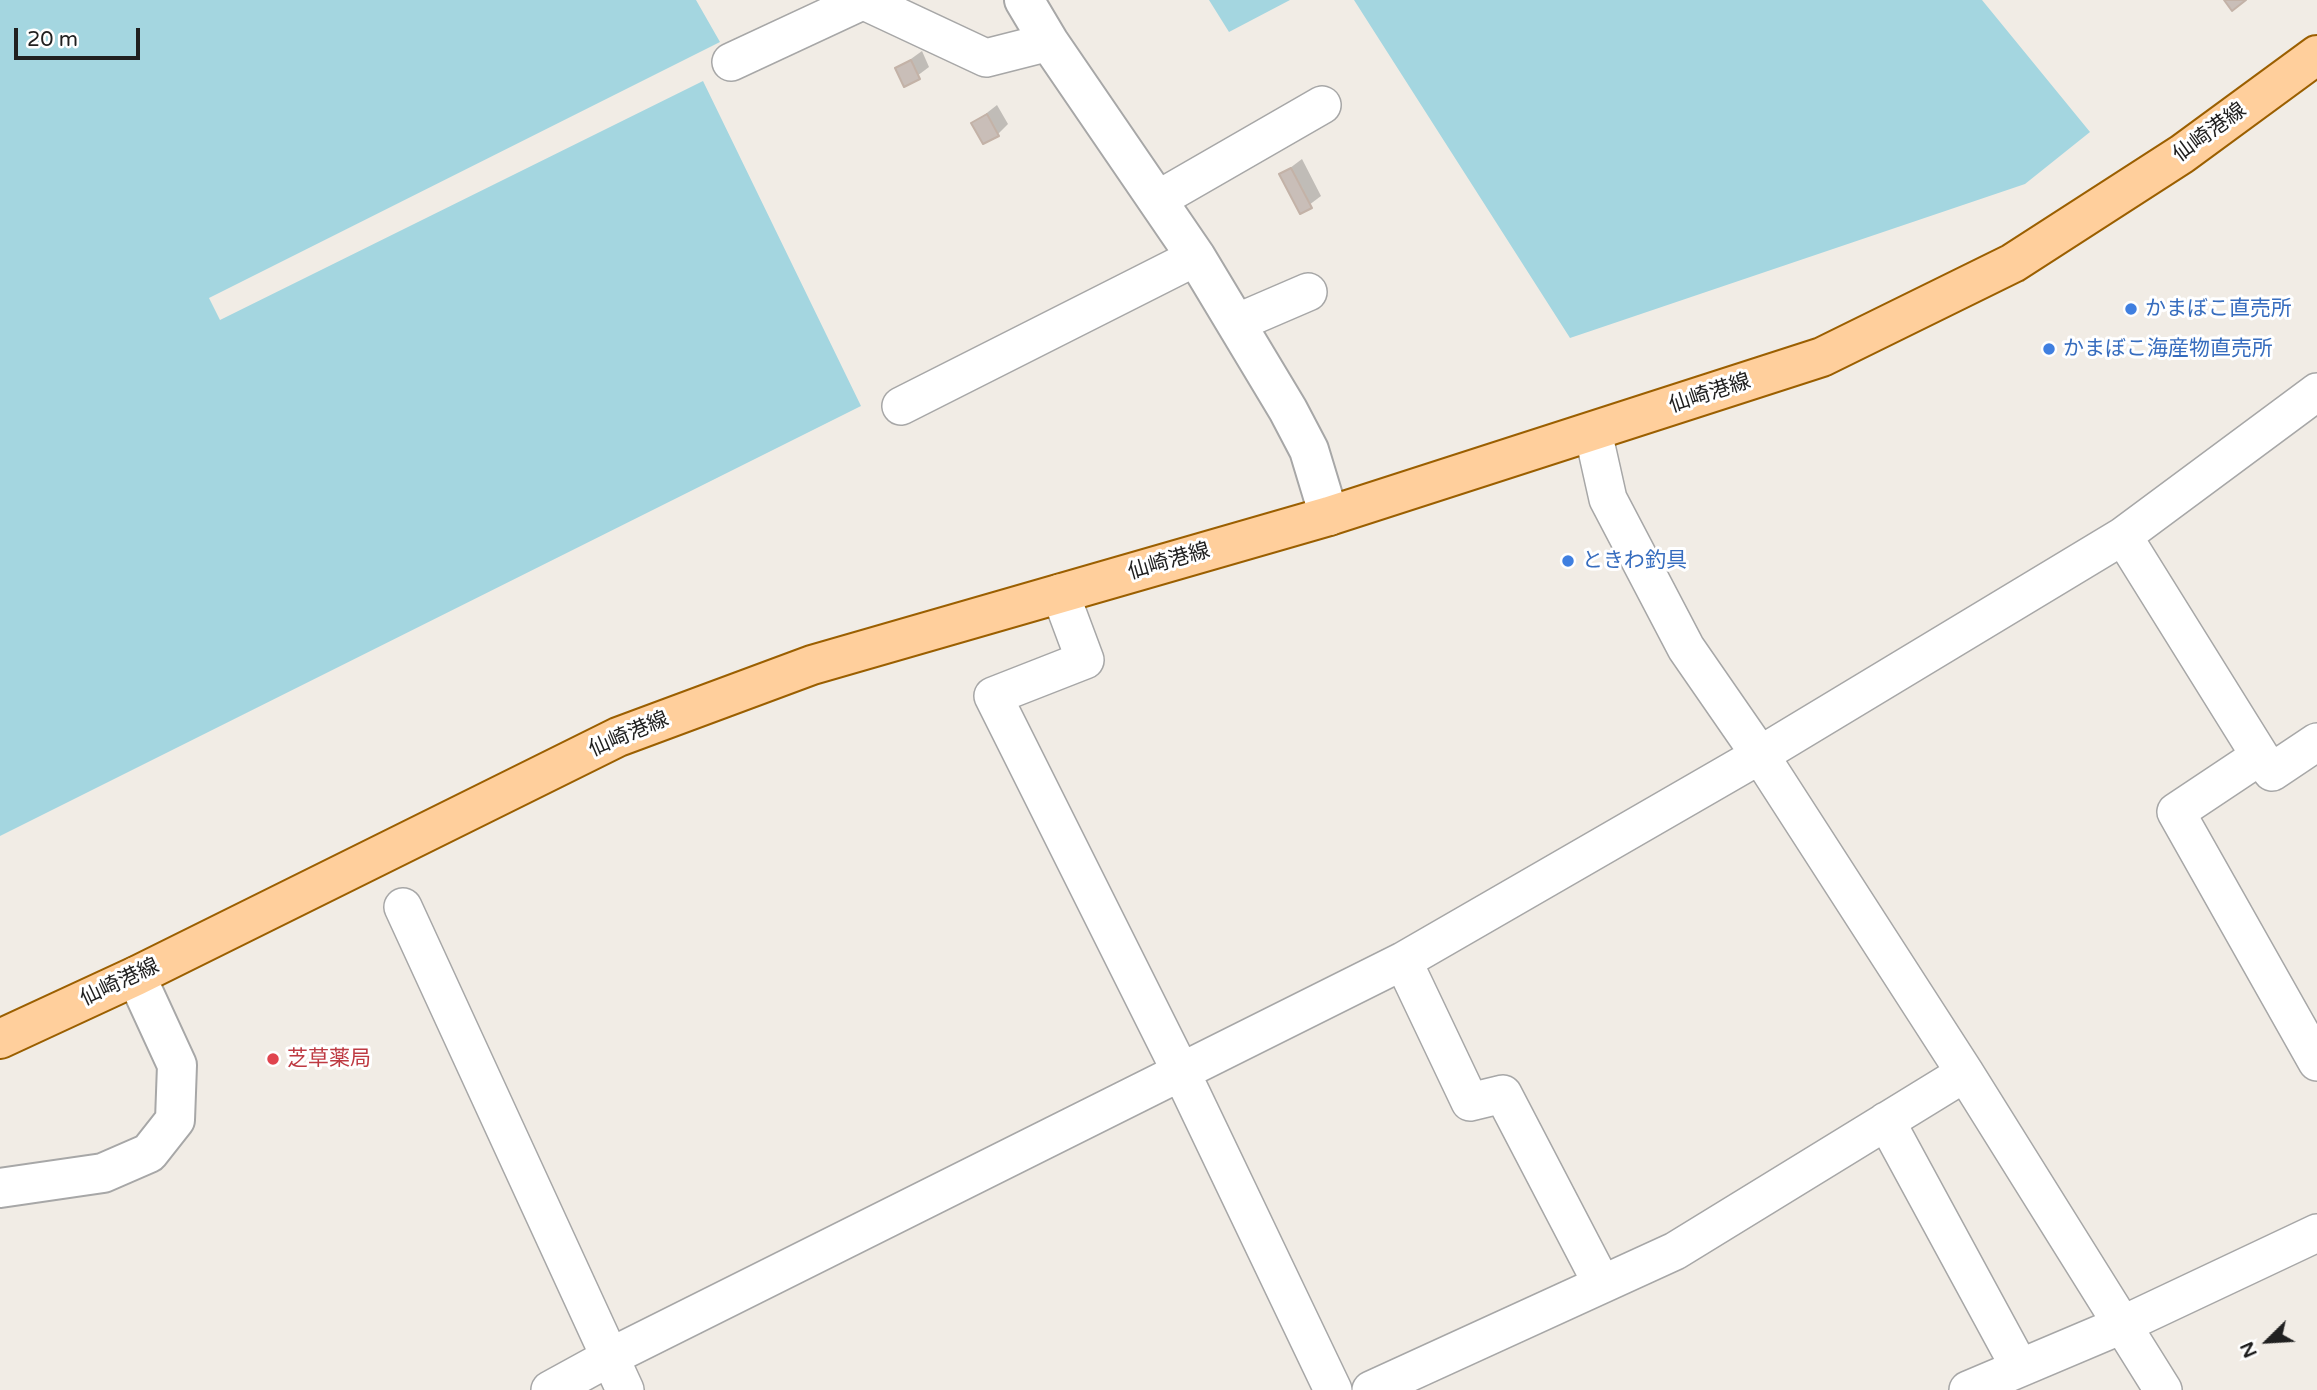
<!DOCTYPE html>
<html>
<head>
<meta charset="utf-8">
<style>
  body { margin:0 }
  #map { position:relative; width:2317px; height:1390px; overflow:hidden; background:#f1ece5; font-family:"Varela Round",sans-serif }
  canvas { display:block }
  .north { position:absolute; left:2233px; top:1306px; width:70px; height:70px; -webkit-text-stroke:5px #fff; paint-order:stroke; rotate:246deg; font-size:19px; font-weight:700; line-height:28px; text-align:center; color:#202020 }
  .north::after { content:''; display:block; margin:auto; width:24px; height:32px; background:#202020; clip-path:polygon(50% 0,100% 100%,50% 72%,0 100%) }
  .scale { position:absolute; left:14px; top:28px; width:126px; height:32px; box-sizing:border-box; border:4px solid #202020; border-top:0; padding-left:9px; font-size:21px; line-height:24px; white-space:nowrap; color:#202020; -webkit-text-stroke:5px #fff; paint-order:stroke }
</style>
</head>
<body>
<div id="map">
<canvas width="2317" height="1390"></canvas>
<div class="north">N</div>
<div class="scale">20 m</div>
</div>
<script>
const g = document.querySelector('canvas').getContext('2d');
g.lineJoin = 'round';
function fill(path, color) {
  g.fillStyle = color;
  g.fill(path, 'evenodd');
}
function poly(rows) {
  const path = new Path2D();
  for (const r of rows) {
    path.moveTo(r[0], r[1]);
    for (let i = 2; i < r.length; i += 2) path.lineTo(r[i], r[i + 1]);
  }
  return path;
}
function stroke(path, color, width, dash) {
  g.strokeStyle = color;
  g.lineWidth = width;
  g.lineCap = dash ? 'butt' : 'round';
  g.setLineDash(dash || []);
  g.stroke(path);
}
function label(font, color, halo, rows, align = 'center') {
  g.font = font + ' "Varela Round","Noto Sans JP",sans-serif';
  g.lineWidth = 6;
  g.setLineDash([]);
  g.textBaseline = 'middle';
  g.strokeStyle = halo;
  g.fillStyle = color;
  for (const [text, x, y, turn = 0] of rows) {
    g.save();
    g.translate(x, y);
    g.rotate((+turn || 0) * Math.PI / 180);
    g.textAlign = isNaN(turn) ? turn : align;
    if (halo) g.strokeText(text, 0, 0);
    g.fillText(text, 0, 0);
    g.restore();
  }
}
fill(poly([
  [0,0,696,0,720,42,209,298,220,320,703,81,861,406,0,836],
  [1209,0,1290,0,1229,32],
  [1354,0,1982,0,2090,132,2025,184,1570,338]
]), '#a4d6e0');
fill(poly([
  [922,51,929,67,905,85,897,69],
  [997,105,1008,124,998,134,974,123],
  [1302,159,1321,196,1301,211,1282,174]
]), '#0003');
const building = poly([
  [2224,0,2246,0,2232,11,2224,0],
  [911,60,920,79,904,87,895,68,911,60],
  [987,114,999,136,983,144,971,123,987,114],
  [1291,168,1312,208,1300,214,1279,174,1291,168]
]);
fill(building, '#c9beb8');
stroke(building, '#c3b2a7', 2);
const minor = poly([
  [862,0,986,58,1049,42],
  [731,62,862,1],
  [1157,200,1322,105],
  [1236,323,1308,292],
  [901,406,1196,257],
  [1593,432,1608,499,1686,648,1760,755,1965,1073,2163,1390],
  [2123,536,2260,756,2176,812,2317,1062],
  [1060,593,1085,660,993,696,1182,1074,1333,1390],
  [2260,756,2272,772,2317,742],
  [403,907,625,1390],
  [1403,961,1470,1102,1503,1094,1602,1284],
  [1886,1121,2020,1368],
  [550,1390,612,1356,1403,961,1760,755,2123,536,2317,392],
  [1371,1390,1675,1251,1965,1073],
  [1968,1390,2124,1324,2317,1233]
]);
const tertiary = poly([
  [1024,0,1049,42,1196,257,1288,410,1309,450,1329,516],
  [0,1188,103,1173,149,1153,175,1120,177,1065,136,976]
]);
const primary = poly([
  [0,1039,136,976,618,737,812,665,1329,516,1822,357,2013,263,2182,154,2317,55]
]);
stroke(minor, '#a7a7a7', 40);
stroke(tertiary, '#a7a7a7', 42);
stroke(primary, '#9b5f00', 42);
stroke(minor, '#fff', 37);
stroke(tertiary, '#fff', 38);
stroke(primary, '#ffcf9c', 38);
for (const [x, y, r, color] of [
  [2131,309,7,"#3f7fe0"],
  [2049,349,7,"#3f7fe0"],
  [1568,561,7,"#3f7fe0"],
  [273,1059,7,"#e0444e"]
]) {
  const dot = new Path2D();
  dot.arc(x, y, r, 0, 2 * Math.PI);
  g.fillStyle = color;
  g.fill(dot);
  stroke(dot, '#fff', 2.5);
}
label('21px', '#202020', '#fff', [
  ["仙崎港線",2210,133,-36],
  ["仙崎港線",1710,394,-18],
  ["仙崎港線",1169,562,-16],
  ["仙崎港線",629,735,-23],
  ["仙崎港線",120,983,-25]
]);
label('21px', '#366cbe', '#fff', [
  ["かまぼこ直売所",2145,309],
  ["かまぼこ海産物直売所",2063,349],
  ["ときわ釣具",1582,561]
], 'left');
label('21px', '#be3a42', '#fff', [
  ["芝草薬局",287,1059]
], 'left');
</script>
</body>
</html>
